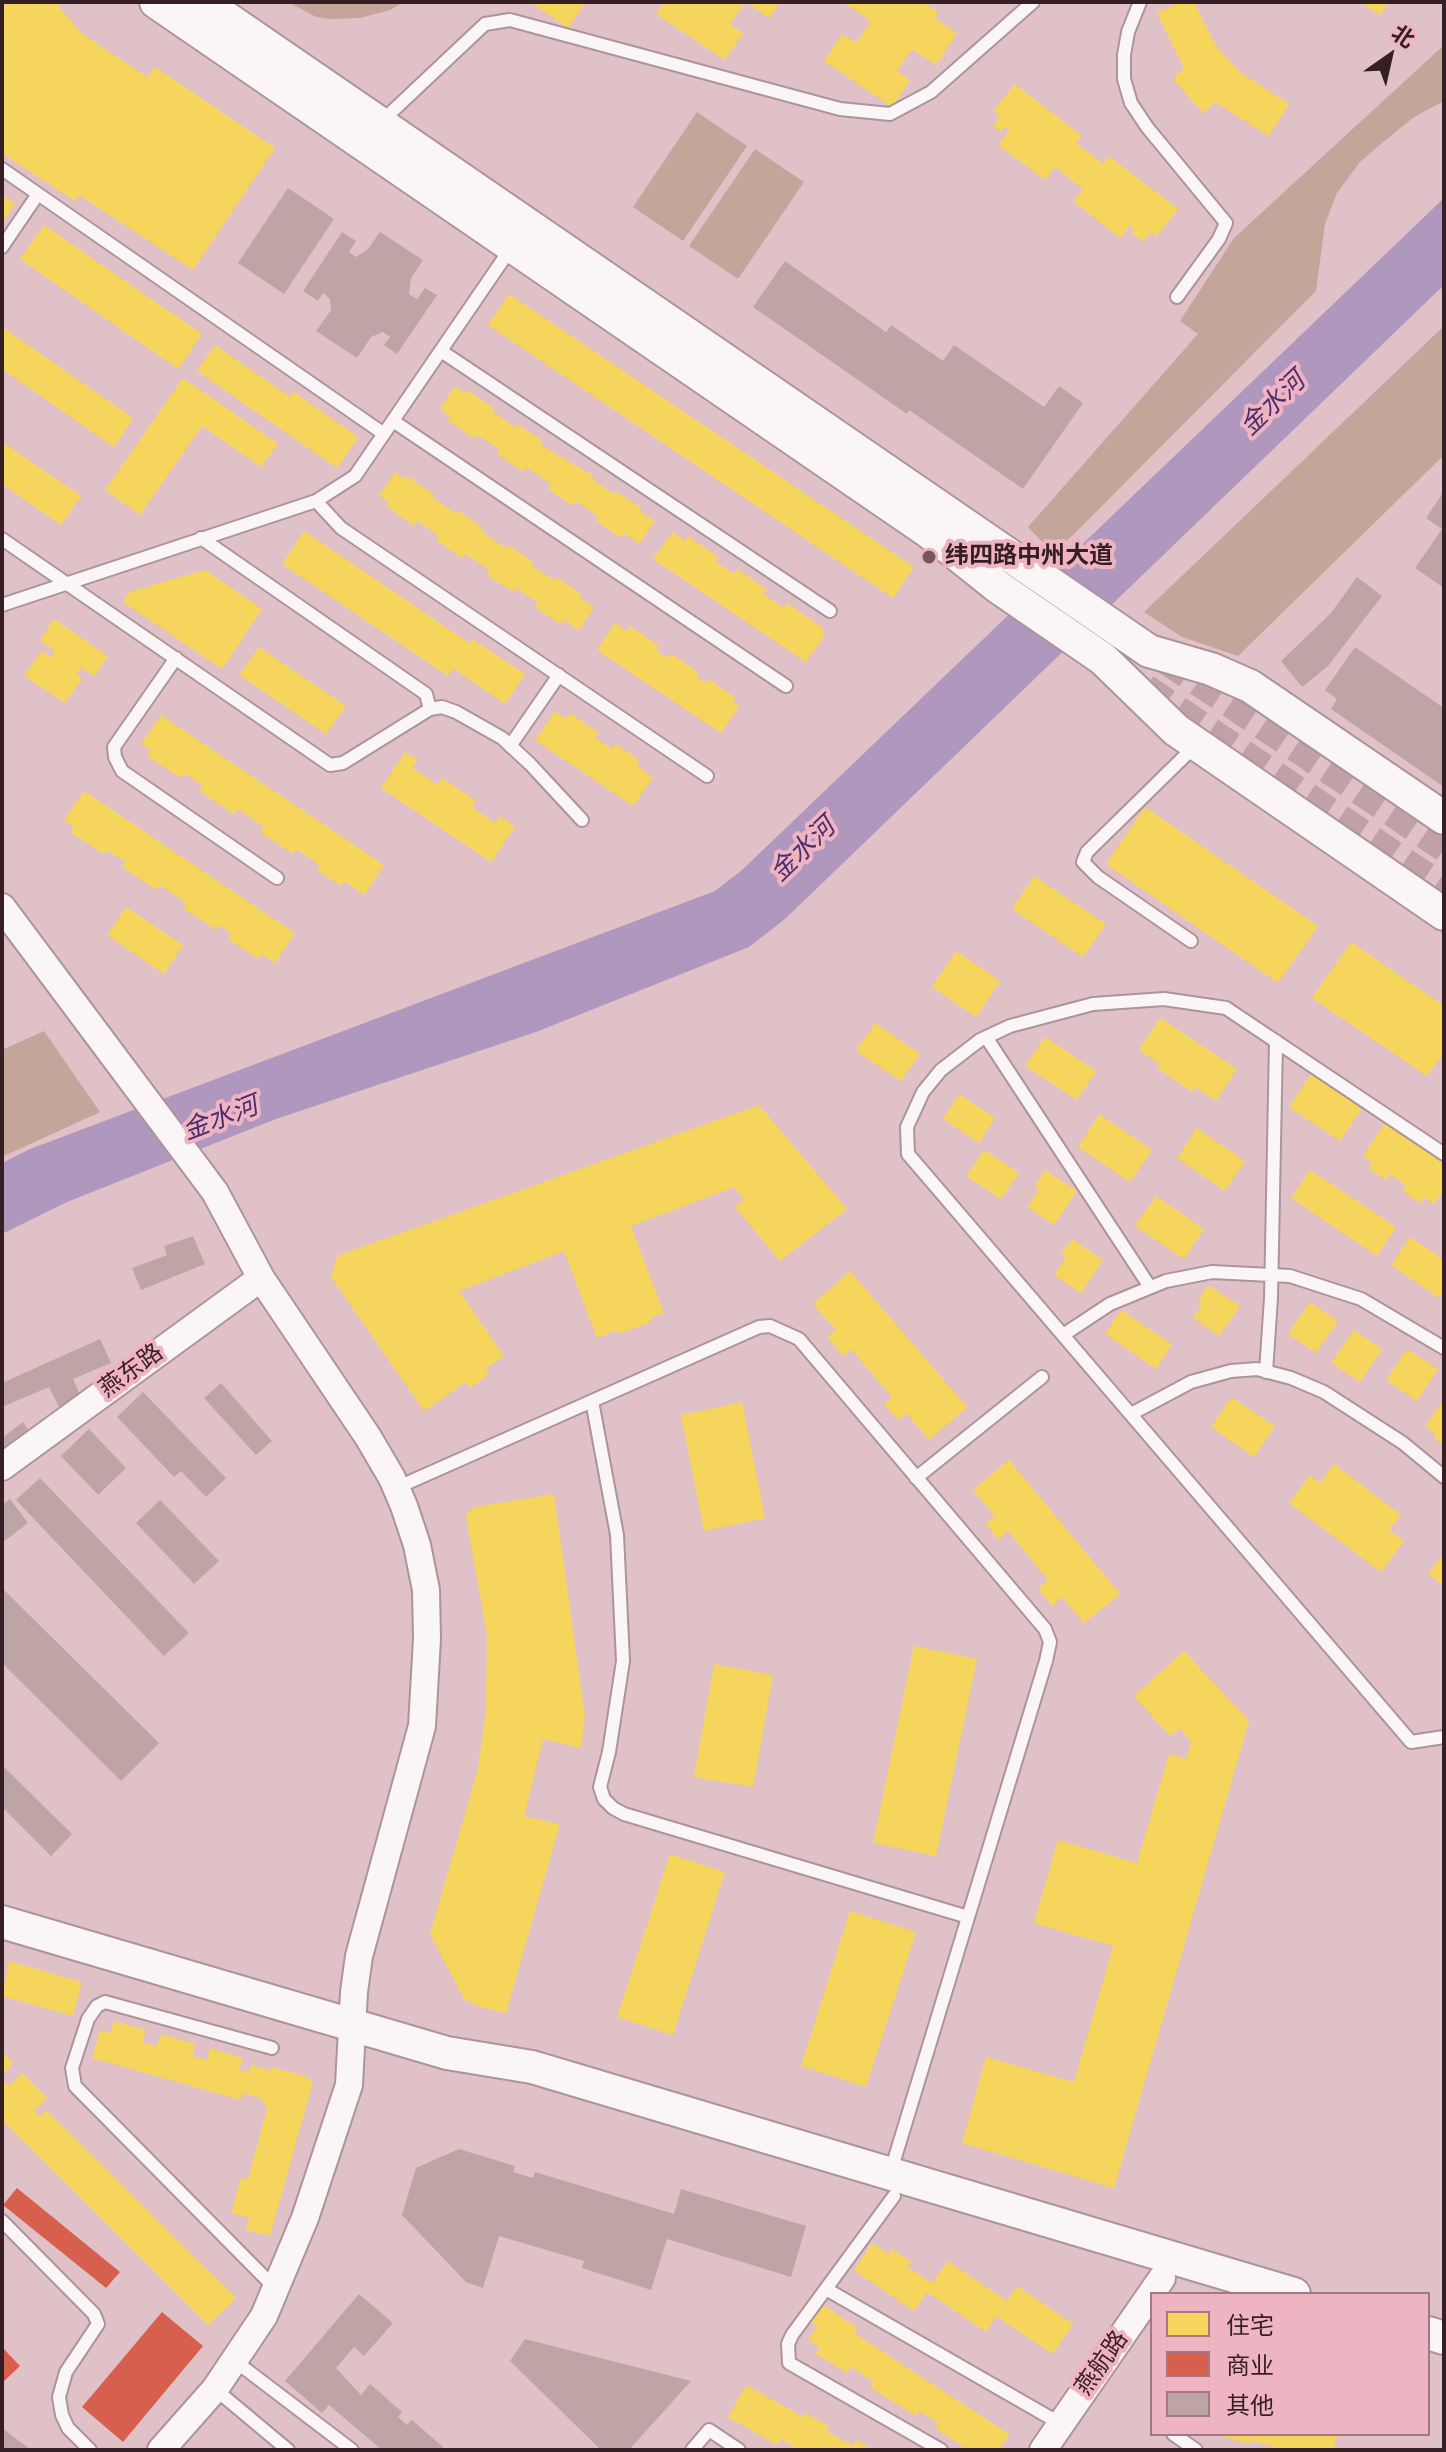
<!DOCTYPE html>
<html>
<head>
<meta charset="utf-8">
<style>
  body { margin:0 }
  #map { position:relative; width:1446px; height:2452px; overflow:hidden; background:#e1c1c8; font-family:Jost,"Noto Sans SC",sans-serif }
  canvas { display:block }
  .frame { position:absolute; inset:0; border:4px solid #351f24; pointer-events:none }
  .legend { position:absolute; left:1150px; top:2292px; width:280px; height:144px; box-sizing:border-box; background:#eeb4c1; border:2px solid #a47882; margin:0; padding:10px 14px; list-style:none; font-size:24px; color:#351f24 }
  .legend li { display:flex; align-items:center; gap:16px; height:40px }
  .legend b { width:40px; border:2px solid #a47882 }
  .north { position:absolute; left:1350px; top:16px; width:80px; height:80px; -webkit-text-stroke:6px #eeb4c1; paint-order:stroke; rotate:34deg; font-size:22px; font-weight:700; line-height:32px; text-align:center; color:#351f24 }
  .north::after { content:''; display:block; margin:auto; width:28px; height:36px; background:#351f24; clip-path:polygon(50% 0,100% 100%,50% 72%,0 100%) }
</style>
</head>
<body>
<div id="map">
<canvas width="1446" height="2452"></canvas>
<div class="frame"></div>
<ul class="legend">
<li><b style="height:22px;background:#f6d55c"></b>住宅</li>
<li><b style="height:22px;background:#d6604d"></b>商业</li>
<li><b style="height:22px;background:#bfa4a6"></b>其他</li>
</ul>
<div class="north">北</div>
</div>
<script>
const g = document.querySelector('canvas').getContext('2d');
g.lineJoin = 'round';
function fill(path, color) {
  g.fillStyle = color;
  g.fill(path, 'evenodd');
}
function poly(rows) {
  const path = new Path2D();
  for (const r of rows) {
    path.moveTo(r[0], r[1]);
    for (let i = 2; i < r.length; i += 2) path.lineTo(r[i], r[i + 1]);
  }
  return path;
}
function stroke(path, color, width, dash) {
  g.strokeStyle = color;
  g.lineWidth = width;
  g.lineCap = dash ? 'butt' : 'round';
  g.setLineDash(dash || []);
  g.stroke(path);
}
function label(font, color, halo, rows, align = 'center') {
  g.font = font + ' Jost,"Noto Sans SC",sans-serif';
  g.lineWidth = 8;
  g.setLineDash([]);
  g.textBaseline = 'middle';
  g.strokeStyle = halo;
  g.fillStyle = color;
  for (const [text, x, y, turn = 0] of rows) {
    g.save();
    g.translate(x, y);
    g.rotate((+turn || 0) * Math.PI / 180);
    g.textAlign = isNaN(turn) ? turn : align;
    if (halo) g.strokeText(text, 0, 0);
    g.fillText(text, 0, 0);
    g.restore();
  }
}
fill(poly([
  [288,2,404,2,390,10,360,18,330,19,316,17],
  [1444,45,1444,101,1414,117,1388,138,1360,162,1337,193,1325,224,1316,291,1054,554,1028,527,1198,334,1180,321,1234,238],
  [697,112,747,146,683,241,633,207],
  [755,149,804,182,738,279,689,246],
  [1444,326,1444,455,1238,656,1182,637,1144,612],
  [44,1031,100,1112,2,1157,2,1050]
]), '#c3a59a');
fill(poly([
  [1444,198,1444,285,785,919,749,947,536,1032,276,1119,67,1202,2,1234,2,1163,30,1149,715,891,742,870]
]), '#b097be');
fill(poly([
  [2,2,55,2,80,32,147,77,155,67,275,148,193,270,79,195,75,201,2,153],
  [530,2,586,2,568,28],
  [664,2,745,2,730,24,743,33,725,60,656,14],
  [746,2,780,2,769,18],
  [849,2,923,2,938,12,934,18,957,33,936,65,912,49,897,71,910,80,892,107,824,61,842,34,856,43,871,21,847,5],
  [1180,2,1194,2,1216,46,1240,72,1289,104,1269,136,1215,102,1203,113,1173,79,1184,68,1157,13],
  [1359,2,1389,2,1380,15],
  [1015,84,1082,136,1076,143,1103,164,1109,156,1178,209,1156,237,1150,232,1143,242,1131,232,1134,229,1130,225,1120,238,1073,201,1083,189,1055,167,1045,180,998,145,1009,130,1005,127,1001,132,993,126,1000,116,993,111],
  [2,195,15,204,2,223],
  [44,225,202,334,178,369,20,259],
  [509,294,914,567,893,598,488,325],
  [2,327,133,418,114,447,2,369],
  [215,345,290,397,294,392,358,437,337,468,197,371],
  [183,378,278,444,261,467,202,426,140,515,105,490],
  [455,386,465,393,467,390,495,409,493,412,515,427,517,424,543,441,541,445,594,476,592,479,614,494,616,491,641,508,639,511,655,521,639,544,624,533,621,538,596,521,599,517,576,501,573,506,548,489,551,484,526,467,523,472,497,454,500,450,478,435,475,439,447,420,450,416,440,409],
  [2,442,81,496,61,525,2,484],
  [395,472,405,479,407,476,435,495,433,498,455,513,457,510,483,528,481,531,506,548,508,545,533,562,531,565,554,580,556,577,581,594,579,597,594,607,579,630,563,620,560,624,535,607,539,603,516,588,513,592,487,575,490,570,465,554,462,558,436,540,439,536,417,521,414,526,386,506,389,502,379,495],
  [304,531,469,643,472,639,525,674,505,704,453,668,448,676,282,564],
  [672,532,685,541,688,536,718,557,715,561,734,574,737,569,766,589,763,594,784,608,787,603,824,629,822,633,825,635,806,662,653,559],
  [205,570,262,609,222,669,123,602,129,592],
  [54,619,108,656,94,676,81,668,76,674,82,679,65,703,24,676,41,651,51,657,55,651,40,640],
  [615,623,627,631,630,626,659,646,656,650,667,658,670,653,699,673,697,677,705,683,708,679,736,698,733,702,739,706,721,733,597,650],
  [259,647,346,706,326,734,239,675],
  [555,711,566,719,570,713,599,733,595,738,612,749,616,744,640,761,637,766,653,777,633,806,535,740],
  [161,715,384,865,364,895,344,881,341,886,317,870,320,865,296,849,293,854,260,832,264,827,238,809,234,814,199,791,203,786,184,773,181,778,147,756,151,750,141,744],
  [405,752,417,760,412,768,438,785,442,778,476,801,472,807,495,823,500,816,515,827,491,862,381,788],
  [84,791,295,933,275,963,261,954,258,959,228,939,232,934,219,925,216,930,183,908,186,903,160,885,157,890,122,867,126,862,107,850,104,854,70,832,74,827,64,820],
  [1145,807,1318,926,1278,983,1106,864],
  [1034,876,1106,924,1083,957,1012,909],
  [126,907,183,945,164,974,107,935],
  [1351,942,1444,1006,1444,1052,1427,1076,1312,998],
  [956,951,1000,981,976,1017,932,987],
  [1160,1018,1237,1069,1216,1101,1195,1087,1192,1092,1157,1068,1160,1064,1139,1050],
  [875,1023,920,1054,901,1081,856,1051],
  [1045,1037,1096,1071,1077,1100,1025,1066],
  [1311,1074,1362,1108,1340,1141,1289,1107],
  [959,1094,995,1118,979,1143,943,1119],
  [759,1105,847,1209,780,1261,735,1207,744,1200,734,1187,631,1226,664,1313,650,1318,651,1322,618,1334,617,1330,597,1338,564,1251,459,1291,504,1356,485,1369,489,1374,470,1388,466,1382,424,1411,331,1277,337,1256],
  [1099,1114,1152,1150,1130,1182,1078,1147],
  [1385,1123,1444,1163,1444,1189,1434,1204,1424,1197,1420,1203,1402,1191,1406,1185,1390,1174,1386,1180,1368,1168,1372,1162,1363,1156],
  [1197,1128,1245,1161,1225,1191,1177,1158],
  [984,1150,1019,1173,1001,1199,966,1176],
  [1045,1170,1077,1191,1054,1225,1027,1207,1039,1189,1035,1186],
  [1310,1170,1396,1227,1377,1256,1291,1198],
  [1156,1196,1204,1229,1184,1259,1135,1226],
  [1410,1237,1444,1260,1444,1291,1439,1298,1391,1265],
  [1072,1239,1103,1260,1081,1293,1054,1275,1066,1257,1061,1254],
  [850,1271,967,1407,929,1440,906,1413,898,1420,884,1404,892,1397,851,1349,843,1356,827,1337,836,1330,813,1304],
  [1208,1285,1240,1306,1219,1336,1193,1318,1202,1304,1198,1301],
  [1310,1302,1338,1321,1316,1353,1288,1334],
  [1121,1310,1172,1344,1156,1369,1105,1334],
  [1354,1330,1382,1349,1360,1382,1331,1363],
  [1407,1349,1438,1369,1417,1401,1386,1380],
  [1231,1397,1275,1426,1254,1457,1211,1427],
  [1444,1398,1444,1447,1437,1441,1433,1432,1425,1427],
  [742,1402,765,1518,704,1531,681,1415],
  [1009,1460,1120,1594,1084,1623,1062,1597,1052,1606,1038,1588,1048,1580,1008,1531,998,1539,985,1524,995,1516,973,1490],
  [1334,1464,1401,1515,1389,1530,1404,1541,1381,1572,1289,1503,1310,1475,1320,1483],
  [554,1494,585,1716,581,1748,543,1739,524,1816,560,1824,506,2013,477,2006,464,1999,430,1934,478,1769,486,1711,487,1634,466,1517,467,1513,474,1507],
  [1444,1552,1444,1586,1428,1574],
  [914,1646,977,1659,936,1856,873,1843],
  [1184,1651,1249,1721,1114,2188,962,2143,986,2057,1074,2082,1113,1946,1034,1923,1058,1840,1137,1863,1169,1754,1186,1759,1191,1742,1180,1728,1170,1736,1134,1696],
  [714,1664,773,1675,753,1787,694,1777],
  [670,1854,725,1872,673,2035,617,2017],
  [850,1911,916,1932,866,2087,801,2066],
  [9,1961,82,1982,73,2016,2,1996],
  [114,2021,146,2030,142,2042,157,2046,161,2034,195,2044,192,2056,207,2060,210,2048,243,2058,239,2070,249,2072,251,2065,271,2070,272,2067,310,2078,310,2081,313,2082,270,2236,246,2230,249,2218,231,2213,241,2178,248,2179,267,2109,261,2098,243,2093,241,2100,92,2058,100,2030,110,2033],
  [2,2052,13,2063,2,2075],
  [22,2073,47,2098,34,2111,40,2117,46,2110,236,2298,208,2325,2,2120,2,2079,9,2086],
  [872,2243,889,2254,892,2249,911,2262,907,2267,932,2283,948,2261,1007,2301,1017,2286,1073,2324,1053,2354,996,2316,986,2332,927,2292,914,2311,854,2270],
  [822,2304,857,2328,854,2333,1009,2434,999,2450,968,2450,935,2428,938,2423,919,2411,916,2416,870,2387,874,2382,851,2367,847,2373,815,2353,820,2347,808,2340,817,2326,810,2322],
  [746,2385,803,2417,805,2413,829,2426,826,2431,853,2446,856,2440,874,2450,799,2450,781,2439,777,2445,728,2417],
  [1338,2434,1333,2450,1283,2450,1251,2440,1250,2444,1218,2435]
]), '#f6d55c');
fill(poly([
  [17,2188,120,2272,106,2288,3,2205],
  [162,2312,203,2346,123,2442,82,2407],
  [2,2347,20,2366,2,2383]
]), '#d6604d');
fill(poly([
  [288,188,334,219,284,294,238,263],
  [342,232,356,241,349,252,356,257,368,249,380,232,423,260,411,278,409,294,417,299,425,288,437,295,397,354,384,345,390,337,383,332,371,337,357,358,316,331,331,310,330,299,323,293,318,301,303,291],
  [785,261,886,332,891,325,943,361,954,345,1044,407,1059,386,1083,403,1023,489,909,410,907,414,753,307],
  [1444,491,1444,588,1415,568,1442,529,1426,518],
  [1357,577,1382,596,1328,666,1302,687,1281,661,1331,613],
  [1355,647,1444,708,1444,787,1331,709,1337,699,1325,690],
  [193,1236,205,1264,141,1290,132,1268,167,1255,164,1246],
  [100,1339,111,1363,73,1379,81,1397,59,1407,49,1387,2,1407,2,1383],
  [221,1383,272,1441,256,1455,204,1398],
  [143,1392,226,1478,206,1497,181,1471,174,1477,117,1417],
  [23,1422,29,1431,2,1451,2,1438],
  [89,1429,126,1468,98,1495,61,1456],
  [40,1478,189,1633,164,1656,16,1500],
  [10,1499,28,1523,2,1543,2,1505],
  [160,1500,219,1561,194,1584,136,1523],
  [2,1588,159,1743,121,1781,2,1663],
  [2,1765,72,1834,51,1856,2,1807],
  [459,2149,515,2166,513,2172,533,2178,535,2172,674,2214,681,2189,806,2226,791,2277,667,2239,651,2290,582,2268,584,2261,499,2236,483,2288,466,2282,402,2215,416,2168],
  [359,2294,393,2323,364,2356,354,2347,336,2368,361,2395,370,2384,402,2412,398,2417,407,2425,412,2420,443,2447,440,2450,382,2450,329,2405,322,2413,285,2381],
  [525,2339,691,2381,629,2450,601,2450,510,2361],
  [2,2428,31,2450,2,2450]
]), '#bfa4a6');
stroke(poly([
  [1165,661,1444,849],
  [1146,687,1444,887]
]), '#bfa1a7', 26, [26, 13]);
const service = poly([
  [1140,2,1128,32,1124,55,1124,79,1131,103,1147,127,1226,223,1219,239,1177,297],
  [382,121,485,24,510,20,840,109,890,114,931,92,1033,2],
  [2,169,384,434],
  [2,247,38,194],
  [441,351,830,611],
  [393,421,786,686],
  [316,501,341,528,707,776],
  [201,538,426,694,430,709],
  [2,539,330,765,343,763,430,709,442,707,456,712,502,738,530,764,582,820],
  [2,605,316,501,355,476,511,248],
  [176,658,114,747,115,757,122,771,277,878],
  [510,746,559,675],
  [1191,941,1098,877,1083,862,1087,852,1194,747],
  [986,1037,1150,1287],
  [1444,1154,1226,1008,1164,999,1093,1004,1010,1026,980,1040,941,1070,923,1092,907,1127,908,1154,1411,1742,1444,1737],
  [1063,1335,1110,1304,1166,1281,1212,1272,1290,1276,1361,1299,1444,1348],
  [1266,1372,1271,1298,1276,1041],
  [592,1401,617,1535,623,1661,609,1752,600,1787,604,1799,613,1808,624,1814,968,1917],
  [1131,1414,1191,1382,1231,1371,1257,1369,1291,1378,1324,1392,1403,1443,1444,1477],
  [916,1478,1042,1377],
  [396,1488,759,1327,770,1326,799,1339,1045,1629,1050,1642,1046,1661,890,2174],
  [272,2048,105,2002,97,2006,88,2019,72,2068,75,2086,275,2288],
  [894,2196,792,2335,788,2344,789,2363,941,2450],
  [2,2221,94,2314,98,2324,66,2372,59,2397,62,2415,68,2428,90,2450],
  [826,2289,1061,2424],
  [235,2361,352,2450],
  [215,2389,288,2450],
  [1173,2434,1196,2450],
  [692,2450,709,2430,739,2450]
]);
const minor = poly([
  [2,907,215,1192,261,1278,368,1437,392,1478,404,1506,417,1545,426,1590,427,1639,422,1726,359,1956,354,1992,349,2085,305,2218,264,2316,215,2389,161,2450],
  [2,1467,261,1278],
  [1043,2450,1162,2278]
]);
const tertiary = poly([
  [156,2,929,532,998,587,1103,659,1176,730,1444,914],
  [203,2,1149,651,1211,669,1250,686,1444,818],
  [2,1922,447,2053,532,2067,1294,2294],
  [1428,2333,1444,2338]
]);
stroke(service, '#ac9499', 16);
stroke(minor, '#ac9499', 30);
stroke(tertiary, '#ac9499', 36);
stroke(service, '#faf6f7', 12);
stroke(minor, '#faf6f7', 26);
stroke(tertiary, '#faf6f7', 32);
for (const [x, y, r, color] of [
  [929,557,8,"#71585d"]
]) {
  const dot = new Path2D();
  dot.arc(x, y, r, 0, 2 * Math.PI);
  g.fillStyle = color;
  g.fill(dot);
  stroke(dot, '#eeb4c1', 3);
}
label('bold 24px', '#351f24', '#eeb4c1', [
  ["纬四路中州大道",945,557]
], 'left');
label('24px', '#351f24', '#eeb4c1', [
  ["燕东路",132,1372,-36],
  ["燕航路",1103,2364,-55]
]);
label('italic 26px', '#4c2d6e', '#eeb4c1', [
  ["金水河",1274,405,-44],
  ["金水河",804,851,-44],
  ["金水河",221,1120,-21]
]);
</script>
</body>
</html>
